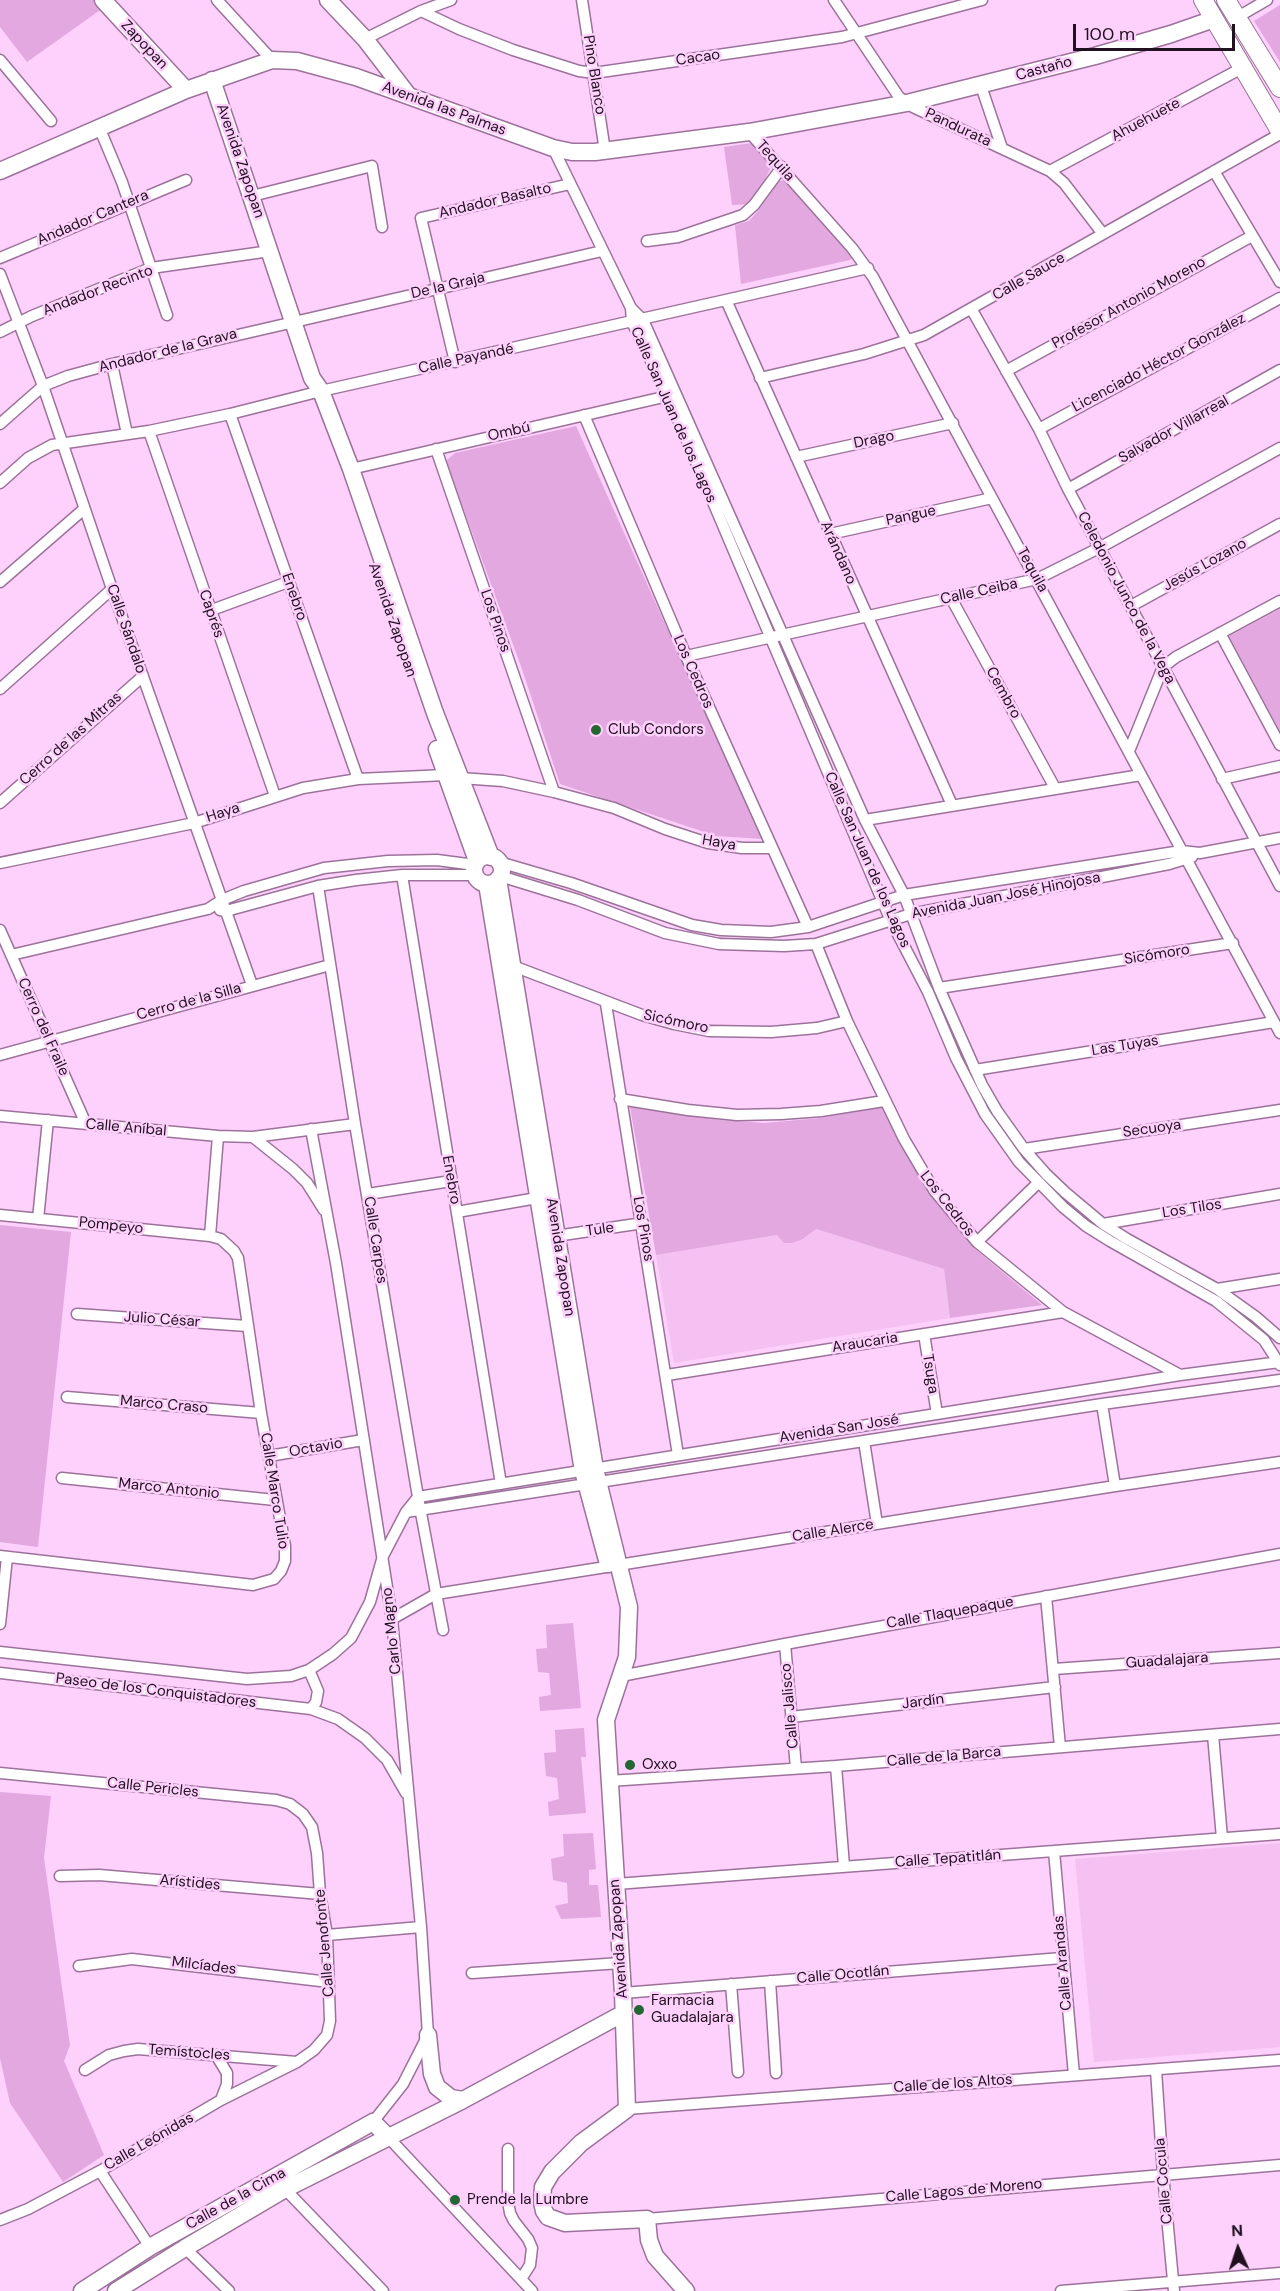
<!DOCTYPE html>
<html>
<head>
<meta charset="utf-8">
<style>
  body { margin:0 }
  #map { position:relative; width:1280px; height:2291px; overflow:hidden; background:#fed0fc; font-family:"DM Sans",sans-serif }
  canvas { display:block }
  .north { position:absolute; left:1208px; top:2219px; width:60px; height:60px; -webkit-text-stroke:4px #fed0fc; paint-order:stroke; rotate:357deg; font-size:16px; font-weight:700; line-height:24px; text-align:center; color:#201020 }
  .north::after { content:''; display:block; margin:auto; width:21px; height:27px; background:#201020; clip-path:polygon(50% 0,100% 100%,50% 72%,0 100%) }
  .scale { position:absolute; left:1073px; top:24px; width:162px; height:27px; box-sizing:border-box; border:3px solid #201020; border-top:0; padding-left:8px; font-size:18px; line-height:21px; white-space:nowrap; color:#201020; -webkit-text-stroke:4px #fed0fc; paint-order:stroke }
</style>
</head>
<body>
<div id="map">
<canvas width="1280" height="2291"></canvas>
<div class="north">N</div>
<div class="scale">100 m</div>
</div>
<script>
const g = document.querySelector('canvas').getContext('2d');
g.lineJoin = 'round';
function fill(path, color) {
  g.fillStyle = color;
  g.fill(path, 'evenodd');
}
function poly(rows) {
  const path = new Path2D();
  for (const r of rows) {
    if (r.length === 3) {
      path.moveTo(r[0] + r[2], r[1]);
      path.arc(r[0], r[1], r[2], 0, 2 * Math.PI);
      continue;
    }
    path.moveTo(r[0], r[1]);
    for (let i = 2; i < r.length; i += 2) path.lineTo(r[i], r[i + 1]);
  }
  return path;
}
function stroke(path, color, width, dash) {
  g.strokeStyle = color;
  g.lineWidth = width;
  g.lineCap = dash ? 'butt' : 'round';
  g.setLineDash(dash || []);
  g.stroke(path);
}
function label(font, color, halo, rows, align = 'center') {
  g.font = font + ' "DM Sans",sans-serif';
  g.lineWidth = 5;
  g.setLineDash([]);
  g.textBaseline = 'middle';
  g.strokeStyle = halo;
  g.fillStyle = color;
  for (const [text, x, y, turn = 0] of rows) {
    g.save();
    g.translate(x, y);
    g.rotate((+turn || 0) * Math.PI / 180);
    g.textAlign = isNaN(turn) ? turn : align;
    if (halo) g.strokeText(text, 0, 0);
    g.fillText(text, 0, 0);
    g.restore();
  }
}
fill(poly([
  [816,1229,944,1269,950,1318,674,1363,656,1255,777,1235,803,1239],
  [1280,1843,1280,2047,1094,2062,1075,1859]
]), '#f5c1f2');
fill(poly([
  [0,0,95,0,103,8,27,62,0,27],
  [1280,5,1280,62,1254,21],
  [752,143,772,164,763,185,750,204,732,205,724,147],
  [784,180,855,256,850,260,741,284,735,225,749,221,758,211,775,182],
  [576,426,762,839,716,836,560,784,522,669,446,461,455,453],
  [1280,609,1280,731,1229,636],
  [630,1107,720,1120,765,1123,820,1118,882,1107,914,1166,976,1250,1042,1305,950,1318,944,1269,816,1229,803,1239,792,1243,784,1243,777,1235,656,1255],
  [0,1225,71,1232,38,1547,0,1542],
  [573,1623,581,1708,540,1711,539,1697,551,1695,549,1673,538,1672,536,1649,547,1648,546,1625],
  [584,1728,586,1757,581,1757,586,1813,549,1816,548,1802,559,1799,557,1778,546,1776,544,1753,556,1752,555,1730],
  [0,1792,51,1796,44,1858,70,2045,64,2061,104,2155,63,2182,10,2103,0,2058],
  [593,1833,596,1869,589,1870,589,1885,598,1885,601,1917,561,1919,555,1906,568,1903,567,1883,553,1880,551,1859,564,1856,563,1834]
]), '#e2a8df');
const street = poly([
  [217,0,272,60],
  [582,0,605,151],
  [834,0,899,97,913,107,1050,171,1064,183,1103,234],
  [421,11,459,29,513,50,579,71,594,73,842,37,982,0],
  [1236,18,1267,0],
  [365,39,421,11,451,0],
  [0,60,51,121],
  [981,86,1002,148],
  [99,127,122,182,167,315],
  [749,132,852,248,873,277,1280,1033],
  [553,148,631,308,643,320,865,820,904,895,939,988,982,1085,997,1111,1024,1149,1046,1174,1066,1193,1103,1224,1127,1239,1217,1289,1256,1317,1280,1338],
  [1050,171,1242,68],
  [1214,171,1280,282],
  [252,196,372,166,382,227],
  [647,241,678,237,743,215,754,205,782,167],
  [0,258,186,180],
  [0,274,43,386,112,589,252,985],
  [726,300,952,805],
  [631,308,632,322,668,396,891,921,928,992,956,1058,985,1114,1019,1162,1063,1207,1086,1226,1110,1241,1216,1301,1264,1340,1280,1365],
  [972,310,1039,429,1068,489,1280,886],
  [0,332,32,316,151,268,270,251],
  [455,362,421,218,570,184],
  [112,364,127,434],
  [1006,371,1252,236],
  [760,378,864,354,924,335,1280,134],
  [230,414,358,779],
  [584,415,686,656,808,927],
  [0,424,43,386,68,376,112,364,602,251],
  [1039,429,1280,298],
  [149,431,275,796],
  [436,449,554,792],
  [796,457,953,423],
  [351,469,668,396],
  [0,483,28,458,52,445,149,431,230,414,321,391,868,268],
  [1068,489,1280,370],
  [830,534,992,498],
  [0,582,84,509],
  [951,598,1055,788],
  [1131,606,1280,524],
  [209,611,288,582],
  [1220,633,1280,745],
  [686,656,1037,579,1101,547,1280,448],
  [0,689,112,589],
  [1129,751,1163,667,1176,657,1280,601],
  [460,778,503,781,554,792,614,808,665,829,708,843,742,848,771,848],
  [1222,779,1280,766],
  [0,803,143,676],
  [865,820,1141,775],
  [499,862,571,883,692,925,721,930,771,932,808,927,904,895,1181,851,1200,853,1280,838],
  [0,863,194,823,303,788,358,779,446,775],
  [402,875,501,1484],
  [500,876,578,900,665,933,719,944,784,946,816,944,911,914,1169,864,1192,857],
  [318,886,355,1124,418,1497,443,1630],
  [220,910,226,911,318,886,356,880,402,875,475,875],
  [0,930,86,1124],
  [816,944,847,1021,904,1139,934,1190,977,1242,1063,1312,1180,1375],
  [11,955,208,909,222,900,244,891,324,868,388,861,437,860,475,865],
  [513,966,642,1015,674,1024,709,1031,771,1032,817,1028,847,1021],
  [939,988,1233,943],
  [606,1004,678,1455],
  [0,1055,330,965],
  [975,1070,1274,1022],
  [620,1099,688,1110,737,1115,781,1114,821,1111,884,1101],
  [0,1116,218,1136,253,1137,293,1169,307,1183,324,1210],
  [311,1129,336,1263,392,1619,421,1927,428,2035,403,2084,373,2122],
  [253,1137,355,1124],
  [1024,1149,1280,1110],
  [368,1194,451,1181],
  [457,1212,537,1198],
  [0,1215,210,1236,221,1239,234,1251,238,1258,261,1413,285,1546,285,1561,281,1571,274,1579,253,1585,0,1556],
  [38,1219,48,1120],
  [1103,1224,1280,1194],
  [210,1236,218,1136],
  [556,1236,643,1223],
  [977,1242,1038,1183],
  [1217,1289,1280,1279],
  [77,1314,247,1326],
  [924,1334,937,1414],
  [667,1375,1063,1312],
  [67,1397,261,1413],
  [1102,1404,1115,1486],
  [864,1441,877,1524],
  [269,1456,363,1440],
  [62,1478,275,1500],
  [406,1512,1102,1404,1280,1380],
  [1046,1596,1060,1747],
  [392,1619,436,1594,1115,1486,1280,1462],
  [0,1624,7,1557],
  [785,1644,796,1768],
  [0,1652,247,1679,291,1676,309,1670,333,1654,351,1638,370,1602,383,1556,406,1512,418,1497,1180,1375,1280,1362],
  [1054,1669,1280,1653],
  [309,1670,318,1691,316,1702,311,1709],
  [0,1673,311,1709,338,1719,365,1738,387,1760,406,1793],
  [621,1676,785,1644,1280,1554],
  [791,1717,1055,1687],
  [1213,1735,1222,1838],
  [836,1766,844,1866],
  [0,1773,276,1800,290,1804,303,1814,312,1827,317,1853,320,1894,327,1935,330,2021,327,2035,314,2050,297,2062,221,2100,100,2171,28,2209,0,2220],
  [609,1781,836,1766,1280,1729],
  [1054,1851,1074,2075],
  [60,1876,99,1875,320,1894],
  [616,1884,1280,1834],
  [327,1935,421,1927],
  [79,1966,132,1959,329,1982],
  [472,1973,621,1963],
  [770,1981,776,2073],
  [731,1984,738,2072],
  [623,1993,1062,1958],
  [216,2055,227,2073,227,2084,221,2100],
  [85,2070,109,2055,124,2051,138,2049,297,2062],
  [1156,2070,1163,2174,1174,2291],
  [627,2109,1280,2060],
  [388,2137,532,2291],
  [508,2149,508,2201,510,2213,514,2221,528,2239,532,2248,530,2265,521,2279],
  [100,2171,150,2247],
  [285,2189,383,2291],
  [647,2219,1280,2165],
  [185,2248,229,2291],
  [1061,2291,1280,2273]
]);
const secondary = poly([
  [103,0,186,90],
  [328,0,365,39,408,95],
  [212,80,312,378,321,391,351,469,435,713,491,857],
  [0,171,186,90,272,60,297,61,356,77,553,148,572,152,595,152,749,132,907,103,1095,56,1171,34,1214,19],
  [437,749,477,861],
  [488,870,14],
  [498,879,595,1469,629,1607,627,1657,606,1720,623,1993,627,2109,581,2143,552,2172,543,2187,542,2202,544,2211,548,2217,565,2223,647,2219,649,2240,655,2256,686,2291],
  [487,884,583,1471,608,1564],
  [428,2035,432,2074,437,2087,451,2098,463,2100],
  [82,2291,150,2247,373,2122,388,2137],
  [116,2291,185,2248,285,2189,463,2100,624,2013]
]);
const primary = poly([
  [1203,0,1280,131],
  [1226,0,1280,88]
]);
stroke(street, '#9c729b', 13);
stroke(secondary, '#9c729b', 19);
stroke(primary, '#9c729b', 20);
stroke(street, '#fff', 10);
stroke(secondary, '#fff', 16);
stroke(primary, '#fff', 18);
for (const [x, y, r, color] of [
  [596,730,6,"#236732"],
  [630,1765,6,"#236732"],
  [639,2010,6,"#236732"],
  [455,2200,6,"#236732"]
]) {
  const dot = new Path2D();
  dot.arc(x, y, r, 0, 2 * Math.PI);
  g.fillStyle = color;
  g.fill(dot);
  stroke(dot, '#fed0fc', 2);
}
label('15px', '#201020', '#fed0fc', [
  ["Zapopan",144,45,47],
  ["Cacao",698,58,-8],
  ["Castaño",1044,69,-15],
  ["Pino Blanco",594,75,81],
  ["Avenida las Palmas",444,109,20],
  ["Ahuehuete",1146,120,-28],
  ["Pandurata",958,128,25],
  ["Avenida Zapopan",240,161,71],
  ["Tequila",775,161,48],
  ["Andador Basalto",495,201,-13],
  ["Andador Cantera",93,218,-23],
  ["Calle Sauce",1029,277,-30],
  ["De la Graja",448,286,-13],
  ["Andador Recinto",98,291,-21],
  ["Profesor Antonio Moreno",1129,303,-29],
  ["Andador de la Grava",168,351,-14],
  ["Calle Payandé",466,359,-12],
  ["Licenciado Héctor González",1159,363,-28],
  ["Calle San Juan de los Lagos",673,415,66],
  ["Salvador Villarreal",1174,430,-29],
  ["Ombú",509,432,-13],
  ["Drago",874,440,-12],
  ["Pangue",911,516,-12],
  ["Arándano",838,553,66],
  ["Jesús Lozano",1205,565,-29],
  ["Tequila",1032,570,61],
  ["Calle Ceiba",979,592,-12],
  ["Enebro",294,597,71],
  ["Celedonio Junco de la Vega",1126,598,62],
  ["Caprés",211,614,71],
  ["Avenida Zapopan",392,620,71],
  ["Los Pinos",495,621,71],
  ["Calle Sándalo",126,629,71],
  ["Los Cedros",693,672,66],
  ["Cembro",1003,693,61],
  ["Cerro de las Mitras",71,739,-42],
  ["Haya",223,813,-18],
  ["Haya",719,843,10],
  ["Calle San Juan de los Lagos",867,860,66],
  ["Avenida Juan José Hinojosa",1006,896,-11],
  ["Sicómoro",1157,955,-9],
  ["Cerro de la Silla",189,1002,-15],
  ["Sicómoro",676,1022,12],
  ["Cerro del Fraile",43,1027,66],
  ["Las Tuyas",1125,1046,-9],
  ["Calle Aníbal",126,1128,5],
  ["Secuoya",1152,1129,-8],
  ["Enebro",451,1180,80],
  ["Los Cedros",947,1204,52],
  ["Los Tilos",1192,1209,-9],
  ["Pompeyo",111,1226,6],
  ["Los Pinos",643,1229,80],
  ["Tule",600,1230,-8],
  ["Calle Carpes",375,1240,81],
  ["Avenida Zapopan",560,1257,81],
  ["Julio César",162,1320,4],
  ["Araucaria",865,1343,-9],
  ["Tsuga",930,1374,81],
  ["Marco Craso",164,1405,5],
  ["Avenida San José",839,1429,-9],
  ["Octavio",316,1448,-10],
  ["Marco Antonio",169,1489,6],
  ["Calle Marco Tulio",274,1491,81],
  ["Calle Alerce",833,1531,-9],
  ["Calle Tlaquepaque",950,1613,-10],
  ["Carlo Magno",392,1631,-96],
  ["Guadalajara",1167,1661,-4],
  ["Paseo de los Conquistadores",156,1691,7],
  ["Jardín",923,1702,-7],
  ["Calle Jalisco",790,1706,-95],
  ["Calle de la Barca",944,1757,-5],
  ["Calle Pericles",153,1788,6],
  ["Calle Tepatitlán",948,1859,-4],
  ["Arístides",190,1883,5],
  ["Avenida Zapopan",619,1939,-94],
  ["Calle Jenofonte",325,1943,-95],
  ["Calle Arandas",1063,1963,-95],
  ["Milcíades",204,1966,7],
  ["Calle Ocotlán",843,1975,-5],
  ["Temístocles",189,2053,4],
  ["Calle de los Altos",953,2084,-4],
  ["Calle Leónidas",149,2142,-30],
  ["Calle Cocula",1164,2181,-95],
  ["Calle Lagos de Moreno",964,2191,-5],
  ["Calle de la Cima",236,2199,-29]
]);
label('15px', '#201020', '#fed0fc', [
  ["Club Condors",608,730],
  ["Oxxo",642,1765],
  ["Farmacia",651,2001],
  ["Guadalajara",651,2018],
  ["Prende la Lumbre",467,2200]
], 'left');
</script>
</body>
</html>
